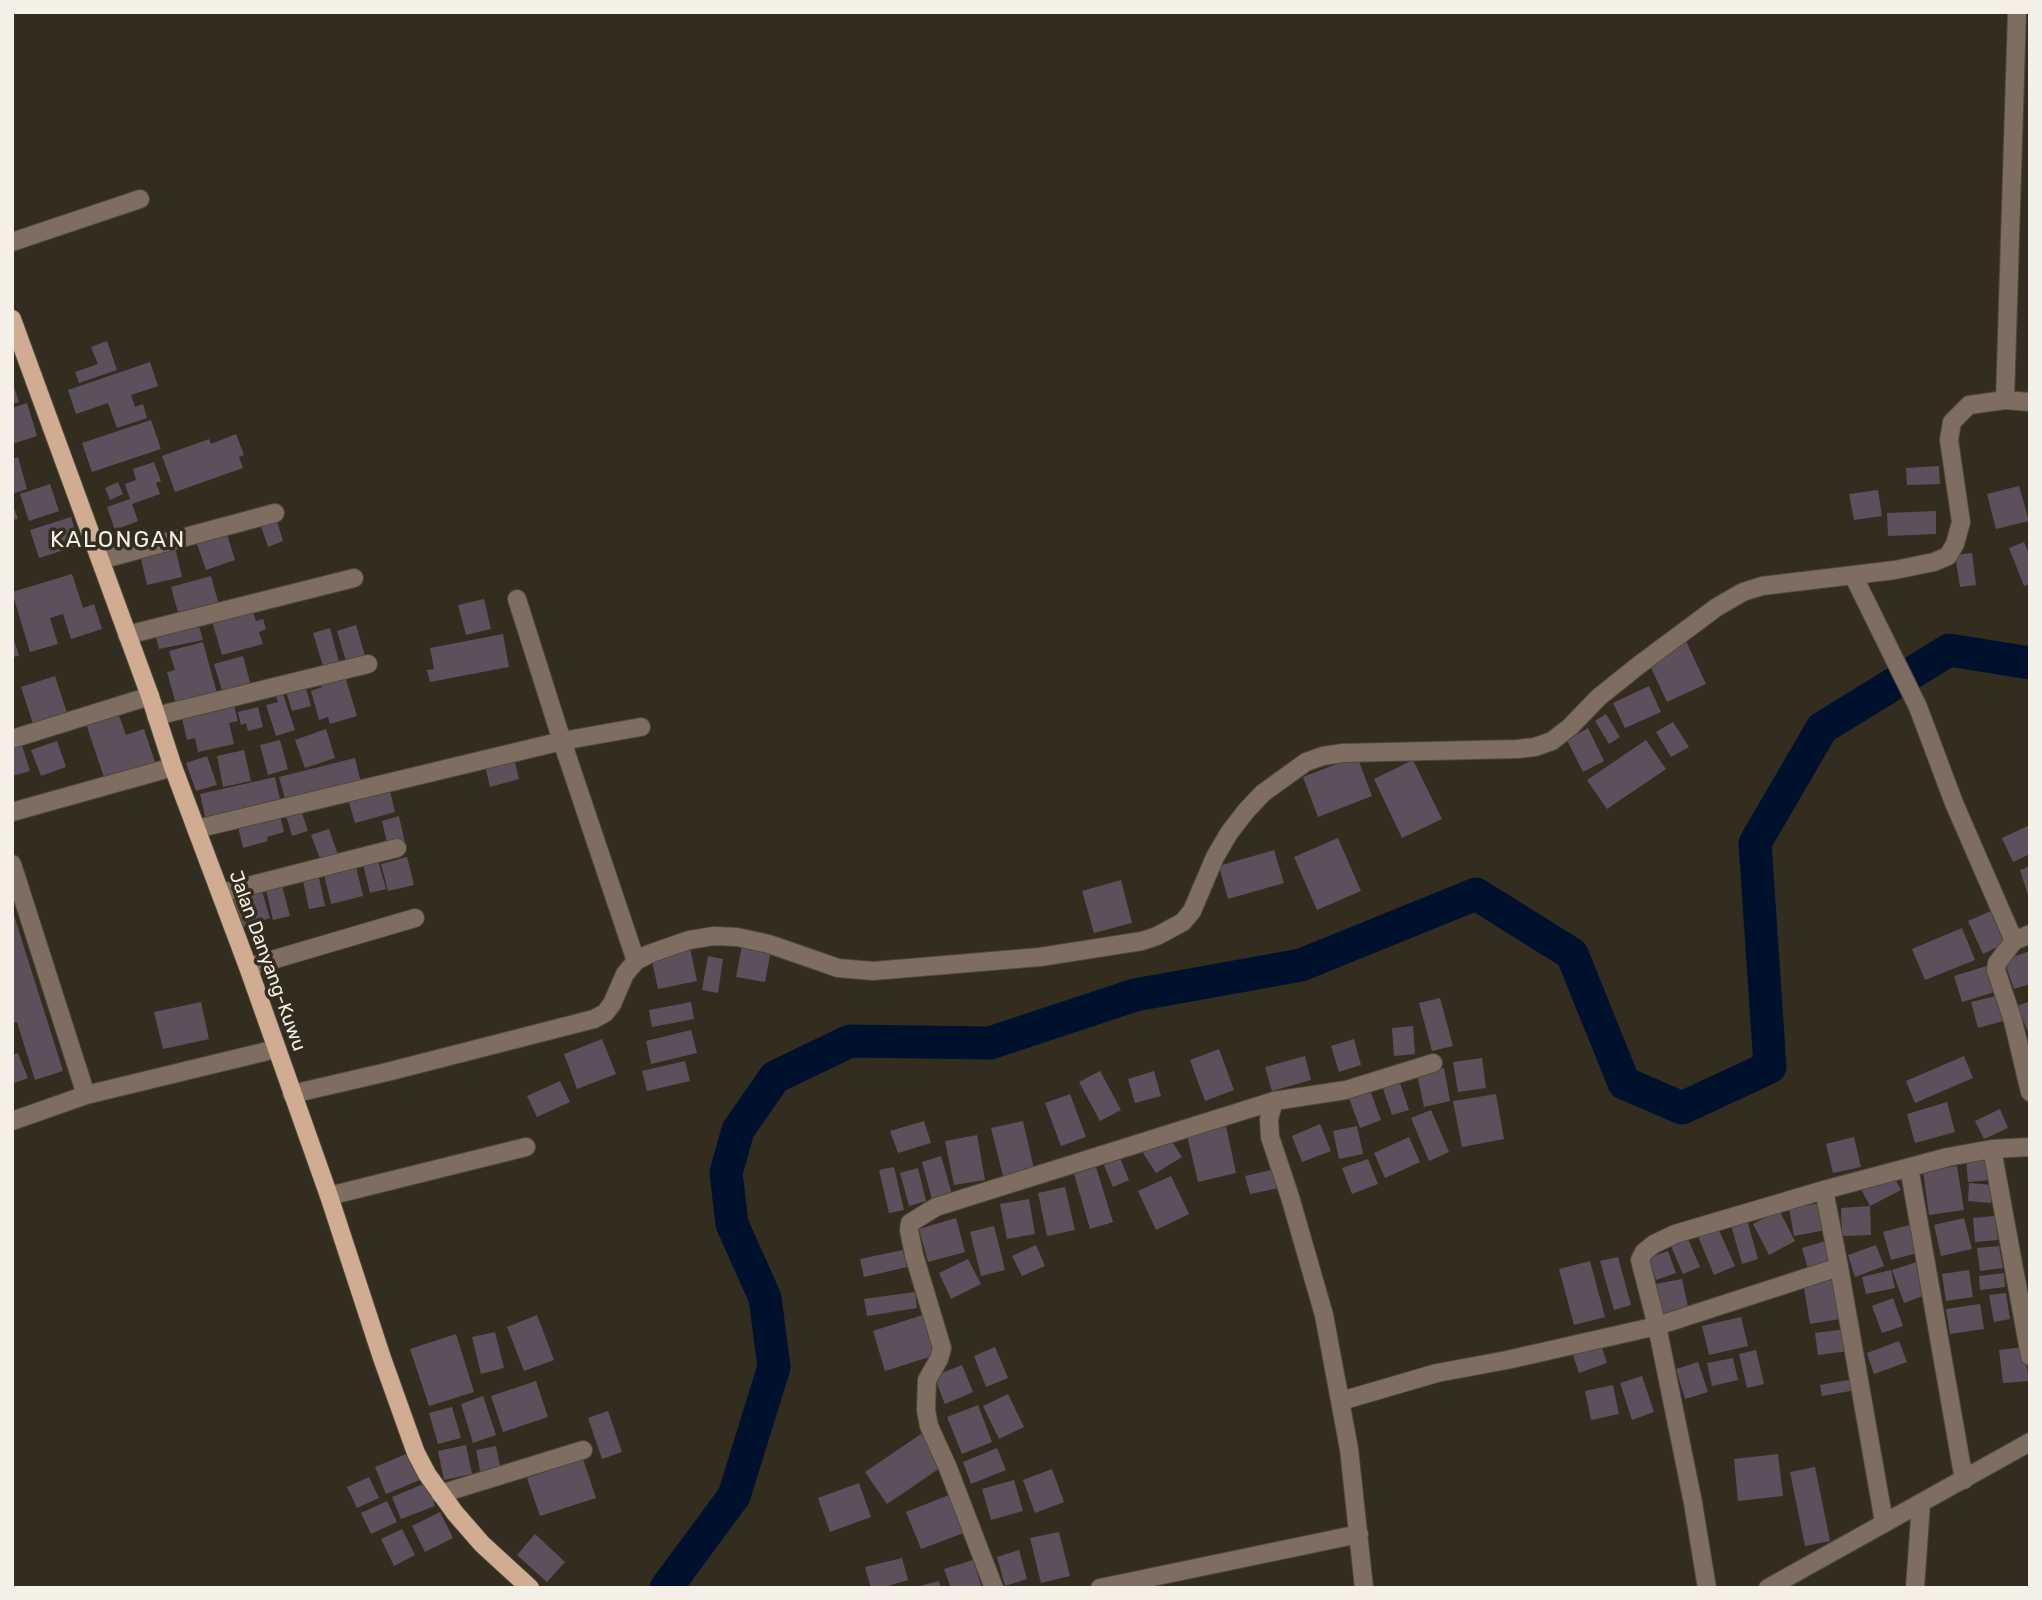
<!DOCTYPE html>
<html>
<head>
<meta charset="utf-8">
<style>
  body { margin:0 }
  #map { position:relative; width:2042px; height:1600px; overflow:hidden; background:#332d1f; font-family:Rubik,sans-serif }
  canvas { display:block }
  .frame { position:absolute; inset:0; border:14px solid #f4f0e7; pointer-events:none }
</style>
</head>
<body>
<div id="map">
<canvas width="2042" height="1600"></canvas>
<div class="frame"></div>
</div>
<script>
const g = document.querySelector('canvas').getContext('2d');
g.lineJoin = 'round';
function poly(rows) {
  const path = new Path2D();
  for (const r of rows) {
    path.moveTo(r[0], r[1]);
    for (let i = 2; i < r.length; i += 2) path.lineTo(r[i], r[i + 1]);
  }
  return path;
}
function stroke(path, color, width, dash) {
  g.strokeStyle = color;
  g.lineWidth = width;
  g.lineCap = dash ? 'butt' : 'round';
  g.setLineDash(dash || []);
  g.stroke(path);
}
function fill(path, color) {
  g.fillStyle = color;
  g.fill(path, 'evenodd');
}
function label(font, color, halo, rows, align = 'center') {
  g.font = font + ' Rubik,sans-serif';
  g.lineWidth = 7;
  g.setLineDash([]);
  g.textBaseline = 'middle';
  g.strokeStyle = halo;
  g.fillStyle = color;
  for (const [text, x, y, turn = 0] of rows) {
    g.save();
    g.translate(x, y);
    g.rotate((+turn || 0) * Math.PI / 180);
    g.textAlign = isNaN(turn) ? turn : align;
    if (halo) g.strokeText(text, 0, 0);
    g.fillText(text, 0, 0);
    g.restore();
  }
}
stroke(poly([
  [666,1588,734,1496,774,1367,765,1298,732,1224,726,1173,738,1130,775,1077,850,1041,990,1043,1135,995,1301,965,1476,894,1572,954,1624,1083,1682,1108,1770,1067,1755,843,1822,728,1949,650,2030,663]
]), '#00112e', 33);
fill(poly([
  [107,341,117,370,79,383,75,372,98,364,91,347],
  [150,362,158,386,131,395,135,407,143,404,147,418,117,428,108,403,76,414,68,390],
  [12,380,19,402,12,404],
  [27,403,37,436,12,444,12,408],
  [151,420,161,449,92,472,82,443],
  [236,434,244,455,239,457,243,468,175,492,162,456,209,439,211,444],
  [18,457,27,489,12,494,12,459],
  [154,462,161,481,156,483,160,494,132,504,138,521,115,530,107,507,130,499,125,484,136,480,133,469],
  [1939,466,1940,484,1907,485,1906,468],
  [118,482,123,494,110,500,105,488],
  [50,484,59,511,29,521,20,494],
  [2019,486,2029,521,1996,529,1987,494],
  [1878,490,1882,516,1854,520,1849,494],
  [12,502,18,519,12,520],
  [1936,511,1936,534,1888,536,1887,513],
  [71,517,80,545,39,558,30,530],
  [276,518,283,541,268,547,260,523],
  [226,531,235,560,206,570,196,541],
  [2024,542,2030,556,2030,584,2024,586,2009,548],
  [175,547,182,577,147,585,140,554],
  [1972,553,1976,585,1960,587,1955,555],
  [72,574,83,608,94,604,102,629,71,639,63,614,50,618,58,644,30,652,12,592],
  [211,576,220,609,180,620,171,587],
  [484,599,491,629,466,635,458,605],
  [252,609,256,621,263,619,266,629,259,632,263,644,222,655,212,621],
  [198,623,203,640,159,649,155,632],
  [356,625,365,656,346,661,337,631],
  [330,628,339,662,323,666,313,633],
  [12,633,19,656,12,657],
  [503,634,509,667,430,682,427,670,434,669,430,648],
  [1686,641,1706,684,1667,702,1647,659],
  [203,642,218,697,177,708,167,672,175,670,169,651],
  [243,656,251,686,223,694,214,664],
  [344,673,357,716,330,724,328,717,319,720,311,691,322,687,320,680],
  [55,676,68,716,34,727,21,687],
  [304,682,311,706,292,711,285,688],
  [1649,686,1661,712,1625,728,1613,703],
  [283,694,295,730,276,736,266,705,278,702,276,696],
  [233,702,238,721,229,723,234,744,198,752,195,738,187,740,181,714],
  [258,707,263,727,248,731,246,723,241,725,238,712],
  [117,710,126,735,144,729,155,762,105,780,85,721],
  [1606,714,1620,737,1609,744,1595,721],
  [1673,722,1689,747,1671,757,1656,732],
  [1588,728,1604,761,1583,772,1567,740],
  [326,729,335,758,305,768,295,740],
  [280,740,288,769,268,775,260,745],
  [1646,740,1666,769,1607,809,1587,780],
  [57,741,66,767,41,776,31,750],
  [21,742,30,771,12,776,12,745],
  [244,750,251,781,223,787,217,756],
  [513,754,519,779,490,787,484,761],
  [207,756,217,785,196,791,186,763],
  [1357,756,1372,796,1318,817,1303,777],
  [355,758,362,787,287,806,279,777],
  [1413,760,1442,819,1402,838,1374,779],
  [275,777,282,808,207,825,200,794],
  [390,791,395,812,355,823,347,796],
  [300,807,308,831,292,836,285,812],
  [279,812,284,832,267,837,268,841,243,848,237,822],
  [399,816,405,843,388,847,382,821],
  [2030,825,2030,854,2013,862,2002,838],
  [329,829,338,855,321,861,311,835],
  [1338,838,1361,891,1317,910,1294,857],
  [1274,850,1284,883,1228,899,1219,866],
  [377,857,386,889,370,893,362,860],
  [407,857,414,885,388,891,381,864],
  [355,862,363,896,331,904,323,870],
  [2030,866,2030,898,2029,898,2020,870],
  [319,878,325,906,309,909,303,881],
  [1121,880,1132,923,1094,933,1082,891],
  [281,882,290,916,273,920,265,886],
  [261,888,270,918,241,928,231,897],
  [1998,908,2012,940,1983,954,1968,921],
  [13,912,63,1071,35,1080,17,1022,12,1023],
  [1962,928,1975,960,1925,980,1912,949],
  [742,945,771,950,765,982,736,977],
  [690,948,697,981,658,989,651,956],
  [2030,951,2030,984,2014,989,2004,960],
  [708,956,723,959,718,993,702,990],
  [1993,964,2001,990,1962,1002,1954,976],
  [1996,996,2003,1021,1978,1028,1971,1002],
  [1440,998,1453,1046,1432,1051,1419,1003],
  [2030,1001,2030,1036,2017,1006],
  [201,1002,209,1039,163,1049,154,1012],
  [691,1002,694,1019,652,1027,649,1010],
  [1413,1026,1415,1054,1394,1056,1392,1028],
  [691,1030,697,1053,651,1064,646,1041],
  [602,1039,616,1074,577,1089,564,1054],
  [1354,1039,1361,1065,1339,1072,1331,1046],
  [1219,1049,1234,1090,1205,1101,1190,1060],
  [18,1053,28,1078,12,1084,12,1055],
  [1305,1056,1311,1080,1272,1091,1265,1067],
  [1964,1056,1973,1078,1915,1103,1906,1081],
  [1482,1058,1486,1088,1458,1092,1453,1062],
  [685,1061,690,1081,647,1091,642,1071],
  [1444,1068,1450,1101,1424,1107,1417,1074],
  [1100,1071,1121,1110,1100,1121,1079,1082],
  [1154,1071,1161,1096,1135,1103,1128,1079],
  [1398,1077,1409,1110,1392,1115,1381,1083],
  [560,1081,570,1102,537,1117,527,1096],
  [1370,1090,1381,1120,1360,1128,1349,1098],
  [1070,1094,1086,1137,1061,1146,1045,1103],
  [1496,1094,1504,1139,1462,1147,1453,1101],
  [1947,1102,1955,1132,1915,1143,1907,1114],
  [2000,1109,2008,1128,1984,1139,1975,1121],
  [1431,1110,1449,1152,1429,1161,1411,1118],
  [924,1121,931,1143,898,1153,890,1131],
  [1023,1121,1034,1169,1003,1176,991,1128],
  [1320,1124,1331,1151,1302,1162,1292,1136],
  [1226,1126,1236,1173,1198,1182,1187,1135],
  [1357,1126,1363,1154,1339,1159,1333,1131],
  [977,1135,985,1180,954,1185,945,1141],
  [1169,1137,1182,1157,1156,1173,1143,1153],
  [1409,1137,1420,1162,1385,1178,1374,1153],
  [1854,1137,1861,1167,1833,1173,1826,1144],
  [941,1156,953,1198,933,1203,922,1162],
  [1120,1158,1129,1180,1113,1187,1104,1165],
  [1990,1158,1991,1180,1968,1182,1966,1160],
  [1368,1159,1378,1184,1352,1194,1342,1168],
  [1957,1166,1964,1210,1929,1215,1923,1171],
  [894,1167,904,1210,889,1213,879,1170],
  [1096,1167,1113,1222,1090,1229,1074,1174],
  [918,1168,926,1201,909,1206,900,1173],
  [1275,1169,1279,1188,1250,1194,1245,1176],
  [1892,1173,1901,1190,1870,1206,1861,1189],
  [1171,1176,1189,1214,1156,1230,1138,1191],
  [1969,1183,1993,1185,1991,1203,1968,1201],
  [1065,1187,1075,1230,1047,1236,1038,1193],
  [1029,1199,1035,1234,1007,1239,1000,1204],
  [1822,1203,1826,1230,1794,1236,1789,1208],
  [1870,1206,1871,1235,1842,1236,1841,1208],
  [1779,1210,1795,1241,1769,1255,1753,1224],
  [1995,1216,1998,1240,1975,1242,1973,1218],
  [956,1218,965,1252,928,1262,919,1229],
  [1964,1218,1972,1249,1941,1256,1934,1225],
  [1747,1220,1758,1259,1742,1264,1731,1225],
  [1913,1224,1921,1252,1891,1260,1883,1232],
  [994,1226,1005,1270,981,1276,970,1232],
  [1718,1228,1735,1266,1714,1275,1698,1236],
  [1688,1239,1700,1267,1683,1274,1671,1246],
  [1826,1241,1833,1264,1809,1272,1802,1248],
  [1036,1245,1045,1266,1022,1276,1012,1256],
  [1876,1245,1884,1266,1855,1277,1848,1255],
  [1999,1246,2003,1268,1980,1271,1977,1248],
  [903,1250,907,1267,864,1277,860,1259],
  [1668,1251,1676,1273,1656,1280,1648,1258],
  [1618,1257,1631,1305,1614,1310,1600,1261],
  [968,1259,981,1284,951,1299,939,1273],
  [1590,1261,1605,1317,1574,1325,1559,1269],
  [1917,1262,1928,1294,1904,1303,1892,1270],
  [1891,1270,1895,1288,1866,1294,1862,1277],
  [1969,1270,1973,1297,1946,1301,1942,1274],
  [2004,1273,2005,1287,1980,1290,1979,1276],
  [1839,1276,1846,1318,1810,1324,1803,1282],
  [1682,1279,1689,1312,1663,1318,1656,1284],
  [915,1292,917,1308,867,1316,864,1299],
  [2006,1293,2010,1319,1994,1322,1989,1295],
  [1893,1298,1903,1326,1882,1333,1872,1306],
  [1980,1304,1984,1329,1950,1334,1946,1309],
  [926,1314,939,1354,885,1371,873,1331],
  [537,1315,554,1360,524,1371,507,1327],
  [1741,1317,1748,1346,1709,1355,1702,1326],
  [1846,1329,1849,1351,1818,1355,1815,1333],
  [495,1332,504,1368,481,1374,472,1337],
  [456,1334,474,1392,429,1406,410,1349],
  [1899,1341,1907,1362,1874,1374,1867,1353],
  [1600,1342,1607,1363,1579,1373,1572,1352],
  [995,1347,1008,1378,986,1387,974,1356],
  [2024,1347,2029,1381,2003,1383,1999,1350],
  [1756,1350,1764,1384,1747,1388,1739,1354],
  [1733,1358,1738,1380,1712,1386,1707,1363],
  [1698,1362,1708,1392,1685,1399,1676,1369],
  [962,1365,973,1392,945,1404,934,1376],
  [1642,1376,1654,1412,1632,1420,1620,1383],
  [1854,1379,1856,1390,1822,1396,1820,1385],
  [536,1381,548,1417,503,1432,491,1396],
  [1613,1385,1619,1414,1591,1420,1585,1391],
  [1008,1394,1024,1427,999,1439,983,1406],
  [483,1396,496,1435,473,1443,461,1404],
  [978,1405,992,1442,962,1454,947,1417],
  [452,1407,461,1438,438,1444,429,1413],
  [608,1411,622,1452,602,1459,588,1418],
  [921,1434,943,1466,887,1504,865,1472],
  [466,1445,472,1474,444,1480,438,1451],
  [496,1446,501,1471,481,1475,476,1450],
  [997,1448,1006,1470,971,1484,963,1462],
  [411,1452,422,1479,386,1494,375,1467],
  [1778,1454,1783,1496,1738,1501,1734,1459],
  [583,1459,596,1498,540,1516,527,1478],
  [1815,1467,1830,1541,1805,1546,1790,1472],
  [1052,1469,1064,1502,1035,1513,1023,1480],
  [369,1477,379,1498,357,1508,347,1487],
  [1014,1480,1023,1511,991,1520,982,1489],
  [426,1483,435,1506,401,1519,392,1497],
  [859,1483,871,1517,830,1532,818,1498],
  [954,1493,969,1531,921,1549,906,1512],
  [387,1501,397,1522,371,1534,361,1513],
  [440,1512,453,1538,425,1552,412,1526],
  [402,1529,415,1555,394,1566,381,1539],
  [1059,1532,1070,1576,1041,1583,1030,1538],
  [535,1534,565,1562,547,1582,517,1555],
  [1019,1550,1027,1579,1005,1586,997,1557],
  [902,1558,908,1580,881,1588,871,1588,865,1567],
  [973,1560,982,1588,951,1588,944,1569],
  [939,1581,941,1588,916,1588,916,1587]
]), '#5d505c');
const minor = poly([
  [12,242,140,199],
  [2005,400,2017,12],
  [100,560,275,513],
  [1853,575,1918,707,1954,803,2014,941,2030,934],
  [517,599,562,741,636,961],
  [127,635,354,578],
  [156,716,368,664],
  [12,739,150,696],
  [12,812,173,767],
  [196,829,562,741,641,727],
  [12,864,86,1095],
  [221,893,397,848],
  [2014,941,1997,963,1996,970,2013,1021,2030,1092],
  [248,967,415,918],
  [292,1094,387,1072,594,1019,605,1013,612,1004,625,974,636,961,649,954,689,940,714,936,737,937,769,944,838,968,873,971,1040,957,1142,941,1157,936,1183,922,1192,911,1215,857,1229,833,1246,811,1263,793,1306,762,1323,756,1343,753,1517,749,1535,747,1552,741,1570,727,1599,697,1639,665,1717,607,1743,592,1762,586,1895,570,1934,562,1948,556,1955,544,1961,522,1949,440,1952,422,1969,405,2005,400,2030,402],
  [12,1121,86,1095,276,1049],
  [1992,1149,2030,1356],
  [1909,1167,1964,1480],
  [329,1196,526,1147],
  [1839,1267,1884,1522],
  [1341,1401,1437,1373,1507,1360,1657,1326,1839,1267,1824,1190,1948,1157,1992,1149,2030,1147],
  [440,1494,583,1450],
  [994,1588,948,1468,929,1426,926,1410,927,1380,939,1359,942,1348,914,1255,909,1230,910,1223,936,1207,1274,1101],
  [1100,1588,1359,1534],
  [1364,1588,1349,1449,1324,1315,1290,1197,1270,1137,1269,1119,1274,1101,1346,1090,1433,1063],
  [1707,1588,1693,1503,1657,1326,1640,1260,1644,1252,1654,1244,1675,1234,1824,1190],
  [1768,1588,2030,1442],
  [1915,1588,1921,1504]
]);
const major = poly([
  [12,319,150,696,173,767,248,967,329,1196,382,1358,416,1453,427,1474,455,1513,482,1544,530,1588]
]);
stroke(minor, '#4e483b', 20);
stroke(major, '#4e483b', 20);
stroke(minor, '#7e6d61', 18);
stroke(major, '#cfac92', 18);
label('19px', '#f4f0e7', '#332d1f', [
  ["Jalan Danyang-Kuwu",267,961,70]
]);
g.letterSpacing = '2px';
label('23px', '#f4f0e7', '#332d1f', [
  ["KALONGAN",118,540]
]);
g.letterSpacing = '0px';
</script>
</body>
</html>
